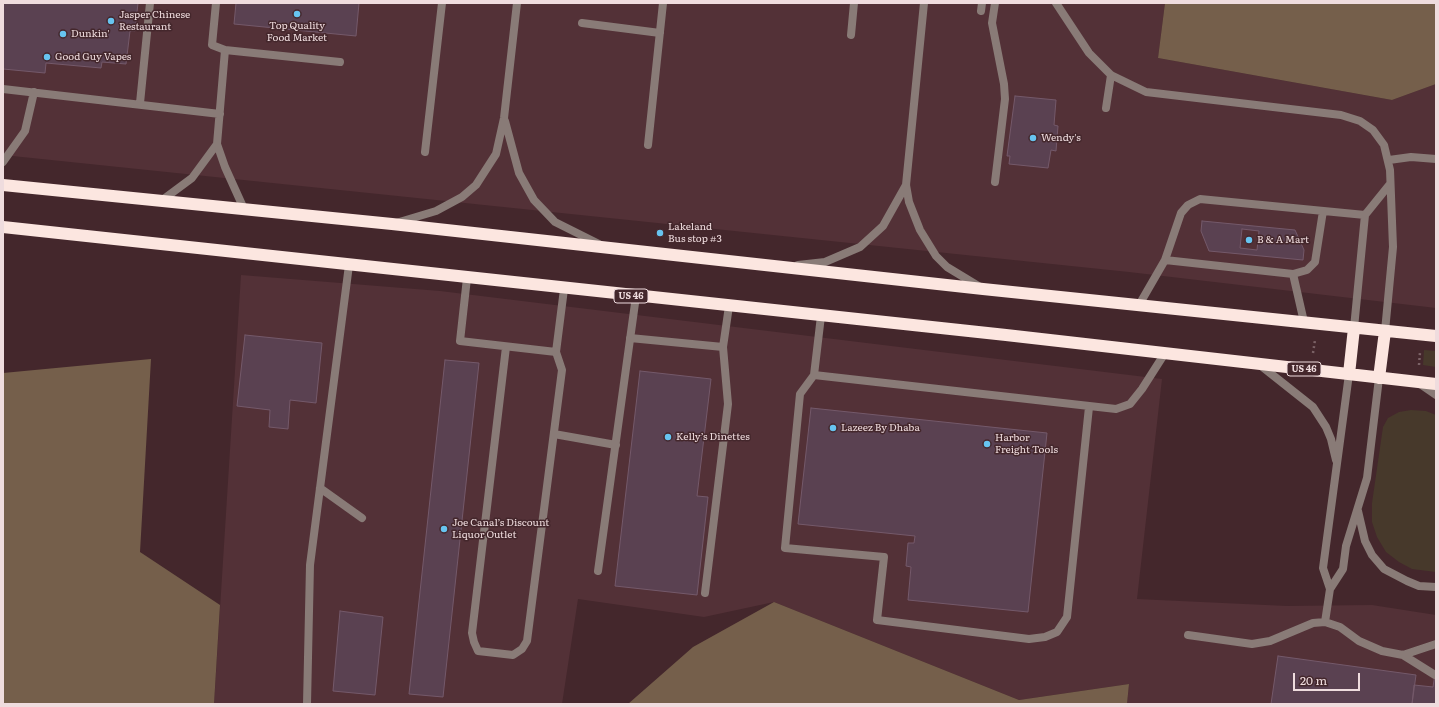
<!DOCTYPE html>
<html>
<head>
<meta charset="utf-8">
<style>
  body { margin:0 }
  #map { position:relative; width:1439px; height:707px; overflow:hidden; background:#44272c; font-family:Literata,serif }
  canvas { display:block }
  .frame { position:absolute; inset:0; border:4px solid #efdcde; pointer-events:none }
  .scale { position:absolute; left:1293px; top:673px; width:67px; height:18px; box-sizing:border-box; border:2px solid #efdcde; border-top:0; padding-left:5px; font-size:12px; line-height:14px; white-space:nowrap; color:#efdcde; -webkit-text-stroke:3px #44272c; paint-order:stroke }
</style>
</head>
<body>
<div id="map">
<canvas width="1439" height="707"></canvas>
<div class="frame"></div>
<div class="scale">20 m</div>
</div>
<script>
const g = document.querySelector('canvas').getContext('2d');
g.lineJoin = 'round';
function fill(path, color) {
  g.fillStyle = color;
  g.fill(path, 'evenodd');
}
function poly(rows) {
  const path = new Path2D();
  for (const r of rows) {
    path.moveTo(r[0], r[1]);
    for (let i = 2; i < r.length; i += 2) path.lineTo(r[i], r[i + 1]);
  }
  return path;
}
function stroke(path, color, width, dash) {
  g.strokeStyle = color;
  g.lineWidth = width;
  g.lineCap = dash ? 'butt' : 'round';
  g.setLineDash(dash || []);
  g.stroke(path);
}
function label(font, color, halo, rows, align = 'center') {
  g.font = font + ' Literata,serif';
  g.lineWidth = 3;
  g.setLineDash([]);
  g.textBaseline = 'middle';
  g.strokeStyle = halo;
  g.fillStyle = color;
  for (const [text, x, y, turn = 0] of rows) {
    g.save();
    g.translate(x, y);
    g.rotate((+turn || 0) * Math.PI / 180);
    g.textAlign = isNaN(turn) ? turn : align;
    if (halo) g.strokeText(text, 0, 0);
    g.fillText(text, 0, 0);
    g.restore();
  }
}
fill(poly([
  [3,3,1165,3,1158,58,1392,100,1436,84,1436,308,1129,272,3,155],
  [241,275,440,291,1162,379,1137,599,1287,606,1372,605,1436,615,1436,704,1127,704,1129,684,1019,700,774,602,704,617,578,599,562,704,214,704]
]), '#533137');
fill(poly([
  [1424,350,1436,351,1436,367,1423,365],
  [1411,410,1426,411,1436,415,1436,572,1412,569,1399,562,1386,552,1377,537,1372,522,1372,503,1383,427,1388,418,1399,412]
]), '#47392b');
fill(poly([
  [1165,3,1436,3,1436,84,1392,100,1158,58],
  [151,359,140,552,220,605,214,704,3,704,3,373],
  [774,602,1019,700,1129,684,1127,704,628,704,693,647]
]), '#755f4b');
const building = poly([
  [3,3,138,3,135,31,130,31,126,64,102,62,101,68,46,63,45,73,3,69,3,3],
  [236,3,359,3,356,36,234,24,236,3],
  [1015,96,1056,100,1054,125,1058,126,1056,151,1051,150,1048,168,1009,164,1010,156,1007,156,1015,96],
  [1202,221,1295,230,1304,250,1303,260,1209,251,1201,231,1202,221],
  [1242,229,1259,231,1257,250,1240,248,1242,229],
  [245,335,322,343,316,403,290,400,288,429,269,427,270,410,237,406,245,335],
  [445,360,479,363,443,697,409,694,445,360],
  [640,371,711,379,697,496,708,497,697,595,615,586,640,371],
  [811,408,1047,433,1028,612,908,600,911,567,906,566,908,543,914,543,915,536,798,524,811,408],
  [340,611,383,617,375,695,333,691,340,611],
  [1278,656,1416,675,1412,704,1271,704,1278,656],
  [1436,667,1436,704,1412,704,1414,685,1433,687,1436,667]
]);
fill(building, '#5a4151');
stroke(building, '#74596a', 1);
stroke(poly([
  [1313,353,1315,340],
  [1419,365,1420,352]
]), '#7b6266', 2.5, [2, 3]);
stroke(poly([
  [216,3,212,45,225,50,217,144],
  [924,3,906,185,909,202,920,230,936,256,947,267,980,287],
  [1056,3,1089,53,1111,75,1146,92,1341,115,1360,121,1373,130,1384,145,1390,170,1393,247,1385,331],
  [981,11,982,3],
  [582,23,660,33],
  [851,35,854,3],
  [225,50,340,62],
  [3,89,220,114],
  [140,103,150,3],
  [1106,108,1111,75],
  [505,121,519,173,534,200,555,222,599,244],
  [648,145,663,3],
  [425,152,442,3],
  [1389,160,1411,157,1436,159],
  [3,162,25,131,34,92],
  [995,182,1005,99,1004,84,992,23,995,3],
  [161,201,192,178,217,144,225,167,244,209],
  [396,223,436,211,462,197,476,185,496,154,504,118,517,3],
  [1165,260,1181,213,1188,205,1200,199,1365,215],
  [798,265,825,262,860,247,883,226,906,185],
  [1293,274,1304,322],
  [467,278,460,341,556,352,564,289],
  [1139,305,1165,260,1293,274,1307,270,1315,262,1323,211],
  [821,316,814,375,800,394,785,548,884,557,877,620,1029,639,1045,637,1057,632,1067,617,1089,407],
  [1354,328,1365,215,1390,184],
  [630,338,723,347],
  [506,347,472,633,474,642,478,651,513,655,522,649,527,641,562,370,556,352],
  [1260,365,1313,407,1326,427,1331,439,1336,460],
  [814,375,1116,409,1130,404,1142,389,1165,353],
  [1420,384,1436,395],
  [554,434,616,445],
  [320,488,362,518],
  [1358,511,1365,541,1372,555,1384,569,1407,581,1419,586,1436,587],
  [598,571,636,296],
  [1330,589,1323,568,1349,374],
  [705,593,728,404,723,347,729,306],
  [1325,622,1330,589,1343,569,1346,546,1367,478,1379,378],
  [1188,635,1252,644,1270,641,1313,623,1325,622,1340,627,1359,641,1382,651,1403,655,1436,644],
  [1403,655,1435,675],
  [307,704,310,565,349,265]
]), '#897b77', 8);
stroke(poly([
  [3,185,392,224,983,289,1436,336],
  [3,227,1006,335,1436,384],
  [1349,374,1354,328],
  [1379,378,1385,331]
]), '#fce6e0', 12);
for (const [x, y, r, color] of [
  [297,14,4,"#67c4f0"],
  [111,21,4,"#67c4f0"],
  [63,34,4,"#67c4f0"],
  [47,57,4,"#67c4f0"],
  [1033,138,4,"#67c4f0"],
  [660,233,4,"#67c4f0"],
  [1249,240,4,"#67c4f0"],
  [833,428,4,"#67c4f0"],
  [668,437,4,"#67c4f0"],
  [987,444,4,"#67c4f0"],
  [444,529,4,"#67c4f0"]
]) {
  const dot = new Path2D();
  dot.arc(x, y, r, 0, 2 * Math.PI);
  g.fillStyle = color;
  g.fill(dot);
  stroke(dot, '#44272c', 1.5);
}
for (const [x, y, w] of [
  [631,296,34],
  [1304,369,34]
]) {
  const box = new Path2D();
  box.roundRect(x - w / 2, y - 7, w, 14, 3);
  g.fillStyle = '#44272c';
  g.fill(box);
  stroke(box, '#efdcde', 1);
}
label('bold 9px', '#efdcde', null, [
  ["US 46",631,296],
  ["US 46",1304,369]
]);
label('10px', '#efdcde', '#44272c', [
  ["Jasper Chinese",119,15],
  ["Restaurant",119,27],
  ["Top Quality",297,26,"center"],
  ["Food Market",297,38,"center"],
  ["Dunkin'",71,34],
  ["Good Guy Vapes",55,57],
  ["Wendy's",1041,138],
  ["Lakeland",668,227],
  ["Bus stop #3",668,239],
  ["B & A Mart",1257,240],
  ["Lazeez By Dhaba",841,428],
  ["Kelly’s Dinettes",676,437],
  ["Harbor",995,438],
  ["Freight Tools",995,450],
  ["Joe Canal’s Discount",452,523],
  ["Liquor Outlet",452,535]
], 'left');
</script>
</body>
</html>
